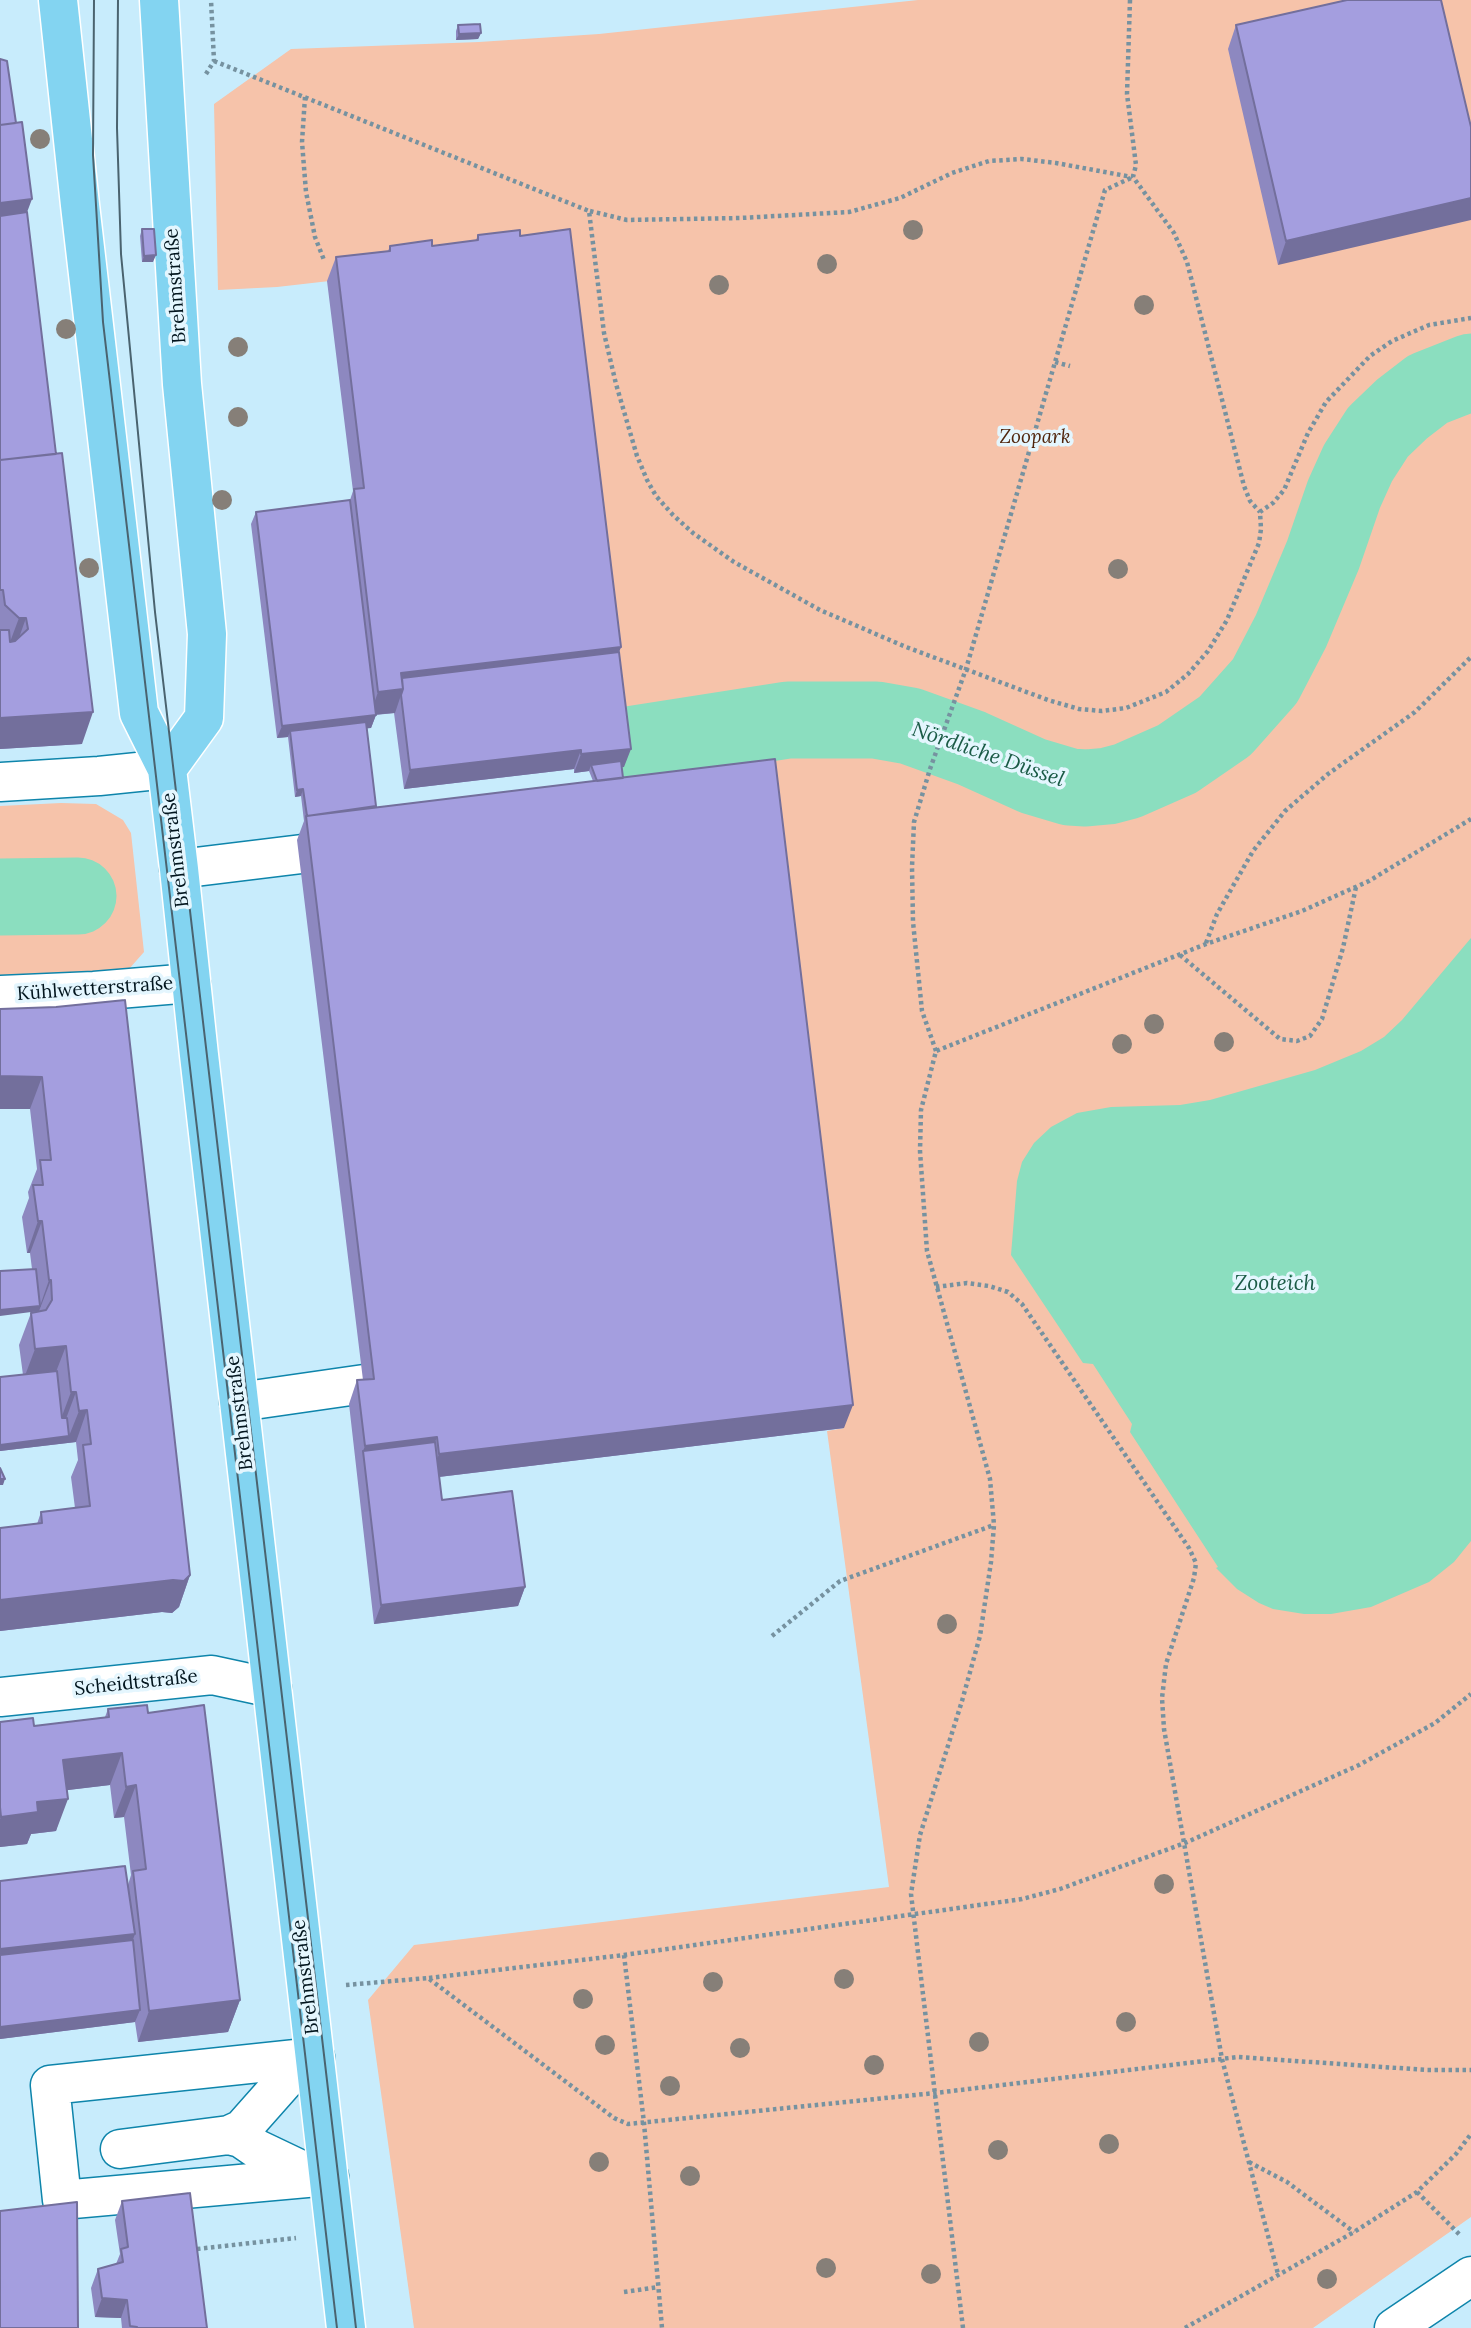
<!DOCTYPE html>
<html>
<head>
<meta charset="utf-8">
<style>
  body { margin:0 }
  canvas { display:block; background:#c8ecfc }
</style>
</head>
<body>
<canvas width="1471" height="2328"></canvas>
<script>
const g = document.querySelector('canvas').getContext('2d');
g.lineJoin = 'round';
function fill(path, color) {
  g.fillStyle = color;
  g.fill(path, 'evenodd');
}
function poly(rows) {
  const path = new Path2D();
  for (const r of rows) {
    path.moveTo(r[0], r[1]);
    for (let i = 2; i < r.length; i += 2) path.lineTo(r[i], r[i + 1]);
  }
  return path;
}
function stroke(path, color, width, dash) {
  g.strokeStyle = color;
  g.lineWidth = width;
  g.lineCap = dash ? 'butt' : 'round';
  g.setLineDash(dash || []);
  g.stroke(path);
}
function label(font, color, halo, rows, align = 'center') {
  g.font = font + ' Lora,serif';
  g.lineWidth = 7;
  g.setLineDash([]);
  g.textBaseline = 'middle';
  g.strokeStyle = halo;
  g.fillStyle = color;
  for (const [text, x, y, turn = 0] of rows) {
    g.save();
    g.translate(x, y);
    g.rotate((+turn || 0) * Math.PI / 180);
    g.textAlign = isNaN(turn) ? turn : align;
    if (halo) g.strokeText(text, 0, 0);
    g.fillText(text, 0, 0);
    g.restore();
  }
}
fill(poly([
  [918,0,1471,0,1471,2217,1313,2328,414,2328,368,2000,414,1945,889,1887,827,1431,844,1428,626,800,624,767,382,275,277,287,218,290,214,104,291,49,479,42,599,34],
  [61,803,96,804,123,820,131,833,144,952,129,969,105,976,0,978,0,806]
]), '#f6c3aa');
fill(poly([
  [1471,938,1471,1541,1454,1562,1429,1582,1371,1607,1331,1614,1304,1614,1273,1609,1259,1603,1237,1589,1216,1568,1218,1567,1130,1432,1132,1424,1093,1364,1083,1363,1011,1255,1017,1181,1022,1162,1034,1143,1051,1127,1077,1113,1111,1107,1180,1105,1210,1100,1315,1070,1361,1051,1384,1037,1402,1020]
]), '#8bdebf');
stroke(poly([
  [628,745,788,720,876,720,910,726,971,748,1033,776,1070,787,1086,788,1108,786,1127,781,1177,759,1225,726,1265,681,1291,631,1323,555,1344,494,1358,463,1378,432,1402,409,1428,389,1471,372],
  [0,897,78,896]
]), '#8bdebf', 77);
const minor = poly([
  [0,782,99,776,167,769],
  [179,869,351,848],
  [0,995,94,991,191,983],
  [239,1402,406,1378],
  [0,1697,212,1675,272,1688],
  [315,2057,50,2085,62,2200,329,2176],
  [229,2135,241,2138,257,2149,299,2169,317,2173],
  [120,2149,229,2135,242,2129,296,2068,315,2057],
  [1394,2328,1471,2276]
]);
const major = poly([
  [58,0,80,205,139,713,167,769,179,869,199,1055,346,2328],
  [159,0,182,384,207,634,204,718,167,769]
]);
stroke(minor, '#0e85ab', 41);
stroke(major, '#fff', 41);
stroke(poly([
  [1130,0,1127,94,1136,165,1133,177,1174,233,1187,262,1244,486,1250,501,1260,512],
  [214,61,589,211,604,333,616,384,637,456,647,480,656,496,673,515,693,533,734,562,820,610,906,647,1048,700,1079,709,1102,711,1126,708,1166,692,1188,674,1208,651,1227,620,1259,543,1261,529,1260,512,1273,503,1284,490,1308,433,1326,402,1370,356,1392,341,1429,325,1471,318],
  [206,74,214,61,211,0],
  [305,97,302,142,306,192,315,237,324,260],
  [590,211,627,220,740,218,849,212,900,198,952,173,989,161,1022,159,1056,163,1132,177],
  [1055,362,1070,366],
  [1206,943,1217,914,1253,851,1285,811,1328,774,1415,712,1471,657],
  [1180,955,1280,1039,1297,1041,1310,1036,1322,1019,1343,948,1356,887],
  [936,1051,922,1011,913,922,912,867,914,822,930,769,966,669,1105,190,1133,177],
  [936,1287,967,1283,989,1286,1008,1292,1022,1304,1189,1548,1196,1563,1194,1578,1166,1664,1162,1698,1164,1729,1222,2059,1278,2274],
  [772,1636,840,1581,994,1525],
  [624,1955,644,2123,662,2328],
  [429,1978,624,1955,1022,1899,1060,1889,1185,1843,1359,1765,1435,1723,1471,1694],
  [346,1985,428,1978,614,2118,628,2124,935,2093,1238,2057,1427,2070,1471,2070],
  [1249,2162,1287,2182,1354,2232],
  [1417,2192,1461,2236],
  [197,2249,296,2238],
  [624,2292,658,2287],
  [963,2328,911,1894,920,1835,962,1701,980,1636,991,1562,994,1525,990,1479,927,1251,920,1151,921,1110,936,1051,1206,944,1302,911,1369,881,1471,819],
  [1185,2328,1354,2232,1417,2192,1456,2154,1471,2134]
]), '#7692a0', 4.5, [3.5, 3.5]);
stroke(minor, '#fff', 38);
stroke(major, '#83d4f1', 38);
stroke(poly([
  [94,0,93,155,103,322,337,2328],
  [118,0,117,128,121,254,155,612,356,2328]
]), '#4a636f', 2);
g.fillStyle = '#867f78';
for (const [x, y] of [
  [40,139],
  [913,230],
  [827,264],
  [719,285],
  [1144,305],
  [66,329],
  [238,347],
  [238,417],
  [222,500],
  [89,568],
  [1118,569],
  [1154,1024],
  [1224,1042],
  [1122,1044],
  [947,1624],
  [1164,1884],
  [844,1979],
  [713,1982],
  [583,1999],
  [1126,2022],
  [979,2042],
  [605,2045],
  [740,2048],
  [874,2065],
  [670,2086],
  [1109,2144],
  [998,2150],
  [599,2162],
  [690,2176],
  [826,2268],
  [931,2274],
  [1327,2279]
]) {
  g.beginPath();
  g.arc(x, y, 10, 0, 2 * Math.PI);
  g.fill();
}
fill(poly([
  [1441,0,1278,265,1228,49,1236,25],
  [458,25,481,33,478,39,456,40,456,31],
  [0,59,27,212,82,744,0,749],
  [142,229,153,262,142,262,140,236],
  [478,235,520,236,621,647,619,652,624,767,622,767,623,778,844,1428,439,1477,442,1500,525,1587,518,1606,374,1624,349,1404,357,1380,363,1380,297,840,304,821,301,796,295,797,288,737,277,738,251,524,256,512,350,500,353,491,327,281,336,257,388,251,390,246,432,246,476,240],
  [394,713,404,789,574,769,574,773,589,771,593,781,376,808,367,728,371,728,376,715],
  [56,1007,190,1575,179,1607,172,1613,162,1612,0,1631,0,1528,37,1524,41,1512,75,1508,71,1477,78,1460,76,1442,0,1451,23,1375,19,1345,31,1313,32,1269,30,1253,27,1253,22,1217,29,1198,28,1192,37,1169,30,1109,0,1109,0,1009],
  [108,1709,148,1713,240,2000,228,2032,138,2042,135,2022,0,2039,0,1881,128,1885,131,1875,124,1817,114,1818,110,1785,67,1790,56,1831,31,1834,27,1844,0,1847,0,1722,34,1726,105,1717],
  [122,2201,207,2328,122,2328,121,2318,95,2317,91,2288,98,2269,116,2264,120,2254,115,2220]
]), '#8d88c0');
fill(poly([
  [481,33,478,39,456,40,459,34],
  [1471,198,1471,220,1278,265,1286,241],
  [32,199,20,231,0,233,0,203],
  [156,255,153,262,142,262,144,256],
  [19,618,26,618,15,649,7,650],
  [621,647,612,670,401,695,395,713,370,715,378,692,401,673],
  [93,712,82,744,0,749,0,718],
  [376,715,371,728,291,737,290,731,288,737,277,738,282,726],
  [631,749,624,767,593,771,591,765,589,771,574,773,581,754],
  [581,750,574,769,404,789,410,770],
  [303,789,301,796,295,797,297,790],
  [376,806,374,812,324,819,326,812],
  [0,1076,42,1077,30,1109,0,1109],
  [38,1221,42,1221,30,1253,27,1253],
  [49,1280,51,1280,39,1311,0,1316,0,1310,40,1306],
  [66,1346,54,1377,23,1381,35,1349],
  [71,1392,76,1392,64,1424,59,1424],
  [853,1405,844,1428,430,1478,439,1454],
  [87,1410,76,1442,0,1451,0,1445,69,1436,79,1411],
  [437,1437,428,1461,363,1451,365,1446],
  [0,1479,5,1479,3,1485,0,1485],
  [190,1575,179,1607,172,1613,162,1612,0,1631,0,1600],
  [525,1587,518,1606,374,1624,381,1605],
  [122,1753,110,1785,52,1792,63,1760],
  [136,1785,124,1817,114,1818,126,1787],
  [68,1799,56,1831,31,1834,27,1844,0,1847,0,1819,1,1817,37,1802],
  [135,1934,128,1953,0,1967,0,1949],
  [240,2000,228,2032,138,2042,149,2011],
  [140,2010,135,2022,0,2039,0,2027],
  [102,2298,127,2300,121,2318,95,2317]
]), '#736f9c');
const building = poly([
  [1347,0,1441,0,1471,127,1471,198,1286,241,1236,25,1347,0],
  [480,24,481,33,459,34,458,25,480,24],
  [0,59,7,61,16,123,0,125,0,59],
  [22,122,32,199,0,203,0,125,22,122],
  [27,212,56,454,0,460,0,216,27,212],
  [142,229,154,229,156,255,144,256,142,229],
  [570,229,621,647,401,673,403,689,378,692,354,489,364,488,336,257,390,251,390,246,432,240,432,246,478,240,478,235,520,230,520,236,570,229],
  [62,453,93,712,0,718,0,630,9,630,10,642,15,641,28,629,26,618,19,618,5,605,3,590,0,590,0,460,62,453],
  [350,500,376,715,282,726,256,512,350,500],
  [619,652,631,749,581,754,581,750,410,770,401,695,403,689,402,678,619,652],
  [366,722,376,806,307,816,303,789,297,790,290,731,366,722],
  [775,759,853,1405,439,1454,437,1437,365,1446,357,1380,374,1379,306,816,775,759],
  [621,761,623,778,597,781,591,765,621,761],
  [125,1000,190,1575,184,1581,173,1580,0,1600,0,1528,42,1523,41,1512,90,1506,83,1445,91,1444,87,1410,79,1411,76,1392,71,1392,66,1346,35,1349,31,1313,46,1310,52,1300,51,1280,49,1280,42,1221,38,1221,33,1185,43,1185,40,1160,51,1160,42,1077,0,1076,0,1009,56,1007,125,1000],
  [36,1269,40,1306,0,1310,0,1271,36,1269],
  [57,1371,62,1418,67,1418,69,1436,0,1445,0,1377,57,1371],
  [435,1442,442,1500,512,1491,525,1587,381,1605,363,1451,435,1442],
  [0,1468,5,1479,0,1479,0,1468],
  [147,1705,148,1713,204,1705,240,2000,149,2011,133,1871,146,1869,136,1785,126,1787,122,1753,63,1760,68,1799,37,1802,38,1812,1,1817,0,1807,0,1722,33,1718,34,1726,109,1717,108,1709,147,1705],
  [125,1866,135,1934,0,1949,0,1881,125,1866],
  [133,1940,140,2010,0,2027,0,1955,133,1940],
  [190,2193,207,2328,137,2328,137,2327,130,2326,127,2300,102,2298,98,2269,123,2262,121,2249,128,2247,122,2201,190,2193],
  [77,2202,78,2328,0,2328,0,2211,77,2202]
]);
fill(building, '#a49edf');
stroke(building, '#736f9c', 2);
label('19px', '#02151e', '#e4f6fe', [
  ["Brehmstraße",176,286,-94],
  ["Brehmstraße",176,850,-97],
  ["Kühlwetterstraße",95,989,-4],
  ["Brehmstraße",240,1413,-97],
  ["Scheidtstraße",136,1683,-6],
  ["Brehmstraße",306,1977,-97]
]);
label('italic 19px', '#50250c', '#e4f6fe', [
  ["Zoopark",1035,438]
]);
label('italic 21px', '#1a5b46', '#e4f6fe', [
  ["Nördliche Düssel",988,755,19],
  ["Zooteich",1275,1284]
]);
</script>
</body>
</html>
